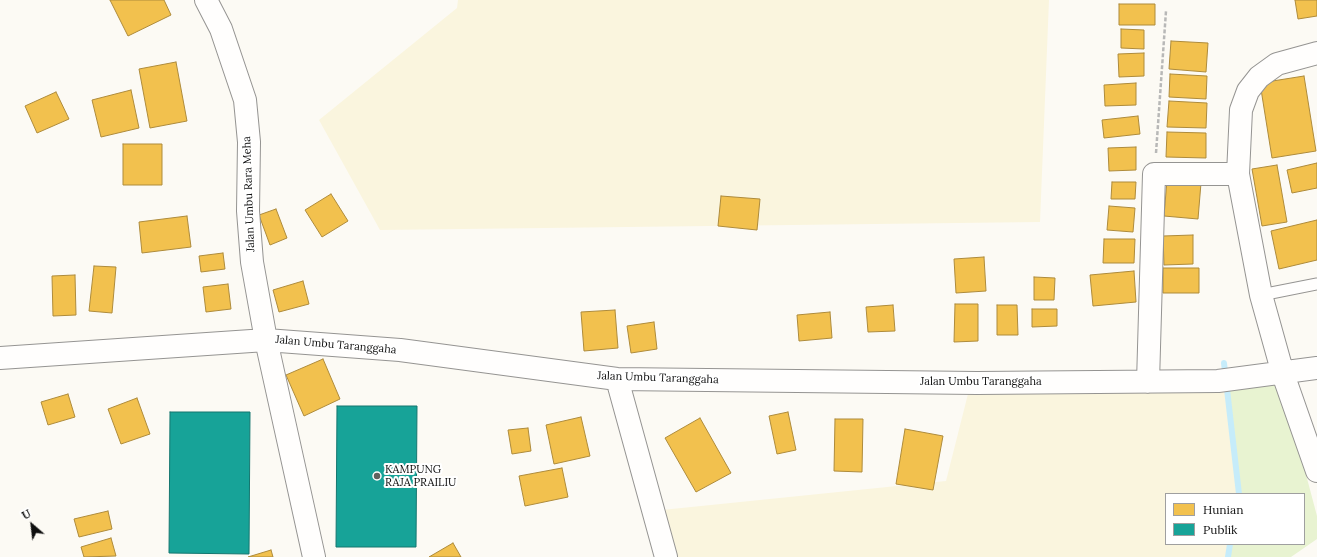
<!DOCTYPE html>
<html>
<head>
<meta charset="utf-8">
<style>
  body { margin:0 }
  #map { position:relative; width:1317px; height:557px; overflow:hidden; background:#fcfaf4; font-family:Lora,serif }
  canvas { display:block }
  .legend { position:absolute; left:1165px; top:493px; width:140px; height:52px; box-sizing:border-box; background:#fff; border:1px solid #9f9f9f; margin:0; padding:5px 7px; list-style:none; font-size:12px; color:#0e0e0e }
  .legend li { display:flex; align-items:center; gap:8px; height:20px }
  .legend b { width:20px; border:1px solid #9f9f9f }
  .north { position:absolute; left:12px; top:505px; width:40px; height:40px; -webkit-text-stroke:3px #fff; paint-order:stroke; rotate:332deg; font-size:11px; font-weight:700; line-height:16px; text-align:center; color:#0e0e0e }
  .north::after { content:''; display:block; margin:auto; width:14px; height:18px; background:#0e0e0e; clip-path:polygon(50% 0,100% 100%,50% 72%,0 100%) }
</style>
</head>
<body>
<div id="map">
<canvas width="1317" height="557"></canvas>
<ul class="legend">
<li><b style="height:11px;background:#f2c14e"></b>Hunian</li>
<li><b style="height:11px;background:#17a398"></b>Publik</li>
</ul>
<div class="north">U</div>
</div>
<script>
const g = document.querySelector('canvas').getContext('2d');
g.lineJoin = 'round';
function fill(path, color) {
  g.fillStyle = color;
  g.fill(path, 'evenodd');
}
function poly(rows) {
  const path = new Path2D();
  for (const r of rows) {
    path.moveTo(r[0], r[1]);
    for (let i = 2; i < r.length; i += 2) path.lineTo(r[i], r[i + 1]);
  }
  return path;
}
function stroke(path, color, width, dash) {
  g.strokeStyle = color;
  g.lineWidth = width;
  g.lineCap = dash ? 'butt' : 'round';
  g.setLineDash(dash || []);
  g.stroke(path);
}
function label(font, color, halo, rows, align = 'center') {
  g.font = font + ' Lora,serif';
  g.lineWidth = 4;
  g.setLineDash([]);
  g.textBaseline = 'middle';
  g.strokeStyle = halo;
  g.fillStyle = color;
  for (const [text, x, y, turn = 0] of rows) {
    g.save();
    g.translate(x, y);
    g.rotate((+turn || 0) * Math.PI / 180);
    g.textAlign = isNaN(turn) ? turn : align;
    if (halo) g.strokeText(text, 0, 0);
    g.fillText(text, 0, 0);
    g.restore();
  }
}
fill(poly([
  [458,0,1049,0,1040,222,380,230,319,120,457,8],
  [1226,382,1239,494,1166,494,1166,544,1230,544,1228,557,656,557,652,511,946,481,970,386]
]), '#faf5de');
fill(poly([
  [1279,373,1317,516,1317,539,1291,557,1228,557,1230,544,1304,544,1304,494,1239,494,1226,382]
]), '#e8f3d1');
const homes = poly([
  [110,0,164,0,171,15,128,36,110,0],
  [1295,0,1317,0,1317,16,1298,19,1295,0],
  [1119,4,1155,4,1155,25,1119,25,1119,4],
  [1121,29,1144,30,1144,49,1121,48,1121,29],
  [1171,41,1208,43,1206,72,1169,69,1171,41],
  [1144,53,1144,76,1119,77,1118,54,1144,53],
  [176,62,187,121,150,128,139,69,176,62],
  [1170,74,1207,76,1206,99,1169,97,1170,74],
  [1304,76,1316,151,1272,158,1260,83,1304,76],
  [1136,83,1136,105,1105,106,1104,85,1136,83],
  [131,90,139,128,101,137,92,100,131,90],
  [56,92,69,119,37,133,25,106,56,92],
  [1169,101,1207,103,1206,128,1167,127,1169,101],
  [1138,116,1140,134,1104,138,1102,120,1138,116],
  [1167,132,1206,133,1206,158,1166,157,1167,132],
  [123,144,162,144,162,185,123,185,123,144],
  [1136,147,1136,170,1109,171,1108,148,1136,147],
  [1317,163,1317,188,1292,193,1287,170,1317,163],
  [1277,165,1287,222,1262,226,1252,169,1277,165],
  [1167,180,1201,183,1198,219,1164,216,1167,180],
  [1112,182,1136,182,1135,199,1111,199,1112,182],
  [331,194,348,221,322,237,305,210,331,194],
  [721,196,760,199,757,230,718,226,721,196],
  [1109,206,1135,208,1133,232,1107,230,1109,206],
  [276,209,287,238,270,245,259,215,276,209],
  [187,216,191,247,142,253,139,222,187,216],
  [1317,220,1317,260,1279,269,1271,231,1317,220],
  [1193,235,1193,264,1164,265,1163,236,1193,235],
  [1104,239,1135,239,1134,263,1103,263,1104,239],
  [223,253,225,269,201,272,199,256,223,253],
  [984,257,986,291,956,293,954,259,984,257],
  [94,266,116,267,112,313,89,311,94,266],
  [1163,268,1199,268,1199,293,1163,293,1163,268],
  [1134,271,1136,302,1093,306,1090,275,1134,271],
  [75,275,76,315,53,316,52,276,75,275],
  [1034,277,1055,278,1054,300,1034,300,1034,277],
  [303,281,309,304,279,312,273,290,303,281],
  [228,284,231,309,206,312,203,287,228,284],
  [955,304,978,304,978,341,954,342,955,304],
  [893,305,895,331,868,332,866,307,893,305],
  [997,305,1017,305,1018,335,997,335,997,305],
  [1032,309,1057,309,1057,326,1032,327,1032,309],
  [615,310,618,348,584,351,581,312,615,310],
  [830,312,832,338,799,341,797,315,830,312],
  [654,322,657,349,631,353,627,326,654,322],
  [323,359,340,399,304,416,286,375,323,359],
  [68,394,75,417,48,425,41,402,68,394],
  [137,398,150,434,121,444,108,409,137,398],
  [788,412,796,450,777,454,769,416,788,412],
  [581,417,590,456,554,464,546,425,581,417],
  [700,418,731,473,696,492,665,438,700,418],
  [835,419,863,419,862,472,834,471,835,419],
  [528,428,531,451,512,454,508,430,528,428],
  [905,429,943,436,933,490,896,484,905,429],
  [562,468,568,497,525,506,519,476,562,468],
  [108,511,112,529,79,537,74,519,108,511],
  [111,538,116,556,84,557,81,547,111,538],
  [453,543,461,557,429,557,453,543],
  [271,550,273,557,248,557,271,550]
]);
fill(homes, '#f2c14e');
stroke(homes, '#ae8b3b', 1);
const public = poly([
  [337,406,417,406,416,547,336,547,337,406],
  [170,412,250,412,249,554,169,553,170,412]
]);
fill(public, '#17a398');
stroke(public, '#14766f', 1);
stroke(poly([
  [1224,363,1239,494],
  [1228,557,1230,544]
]), '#c6ecfa', 6);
const lane = poly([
  [1261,295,1317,284]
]);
const street = poly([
  [206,0,221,29,245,100,249,142,248,211,252,262,266,340,314,557],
  [1317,53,1277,64,1259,77,1248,91,1241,110,1238,174,1261,295,1283,374,1317,471],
  [0,358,266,340,400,350,617,379,977,383,1218,381,1317,368],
  [617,379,666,557],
  [1148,382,1154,174,1238,174]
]);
stroke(lane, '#959492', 13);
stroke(street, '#959492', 24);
stroke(poly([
  [1156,153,1166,11]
]), '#b8b8b7', 2.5, [4, 2]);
stroke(lane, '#fffefd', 11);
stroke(street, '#fffefd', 22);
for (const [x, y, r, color] of [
  [377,476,4,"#61615e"]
]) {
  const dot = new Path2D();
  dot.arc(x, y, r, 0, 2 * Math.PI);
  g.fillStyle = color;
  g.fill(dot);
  stroke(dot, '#fff', 1.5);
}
label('11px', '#0e0e0e', '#fff', [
  ["Jalan Umbu Rara Meha",249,194,-92],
  ["Jalan Umbu Taranggaha",336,345,5],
  ["Jalan Umbu Taranggaha",658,378,2],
  ["Jalan Umbu Taranggaha",981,382]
]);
label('11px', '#0e0e0e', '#fff', [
  ["KAMPUNG",385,470],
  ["RAJA PRAILIU",385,483]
], 'left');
</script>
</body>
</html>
